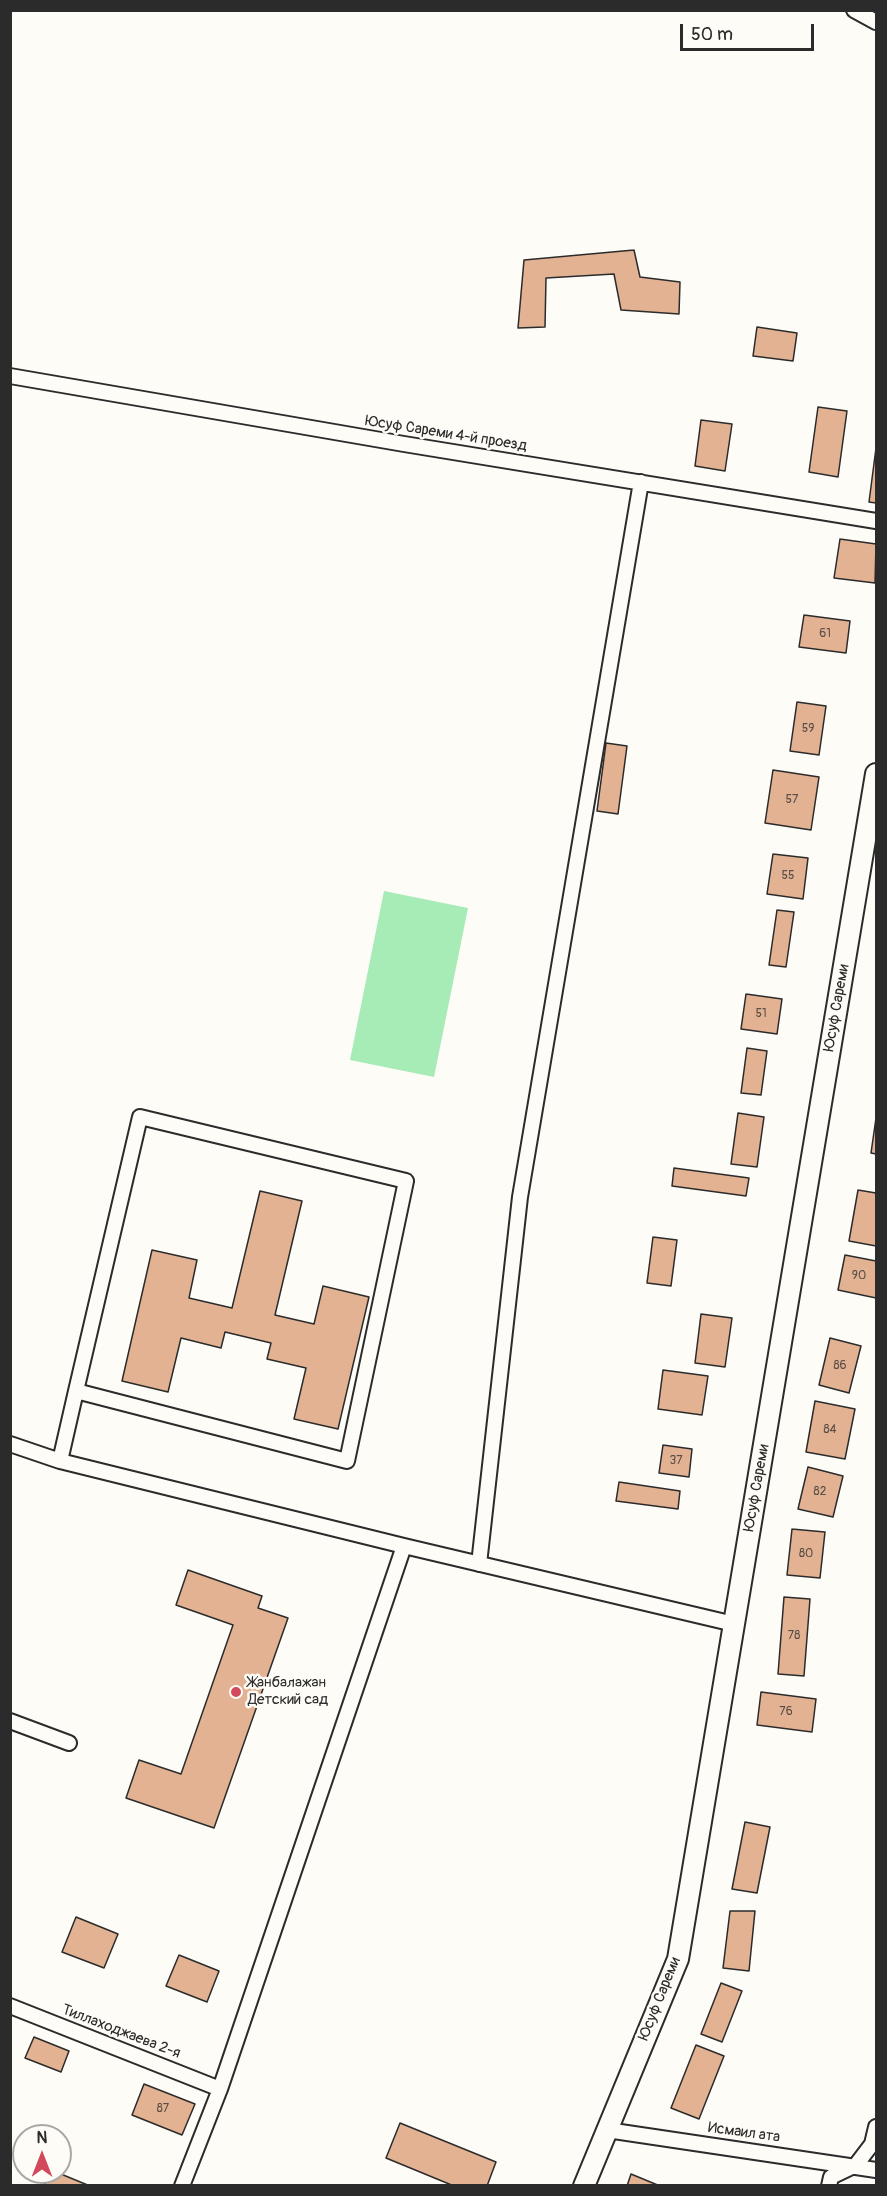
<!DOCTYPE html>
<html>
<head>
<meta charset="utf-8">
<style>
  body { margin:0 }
  #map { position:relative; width:887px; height:2196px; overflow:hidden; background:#fdfcf7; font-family:Pangolin,sans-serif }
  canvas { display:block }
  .frame { position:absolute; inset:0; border:12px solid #2b2b2b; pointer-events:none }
  .north { position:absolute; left:12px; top:2124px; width:60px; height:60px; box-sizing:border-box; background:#fdfcf7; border:2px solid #a9a8a5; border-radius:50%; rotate:0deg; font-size:16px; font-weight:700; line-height:24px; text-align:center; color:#2b2b2b }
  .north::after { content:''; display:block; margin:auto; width:21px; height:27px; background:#d1495b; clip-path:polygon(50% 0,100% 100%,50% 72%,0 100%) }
  .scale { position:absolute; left:680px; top:24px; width:134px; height:27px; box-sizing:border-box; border:3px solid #2b2b2b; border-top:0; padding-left:8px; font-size:18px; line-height:21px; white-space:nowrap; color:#2b2b2b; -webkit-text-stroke:4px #fdfcf7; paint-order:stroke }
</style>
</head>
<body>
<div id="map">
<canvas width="887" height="2196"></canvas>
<div class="frame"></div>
<div class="north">N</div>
<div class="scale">50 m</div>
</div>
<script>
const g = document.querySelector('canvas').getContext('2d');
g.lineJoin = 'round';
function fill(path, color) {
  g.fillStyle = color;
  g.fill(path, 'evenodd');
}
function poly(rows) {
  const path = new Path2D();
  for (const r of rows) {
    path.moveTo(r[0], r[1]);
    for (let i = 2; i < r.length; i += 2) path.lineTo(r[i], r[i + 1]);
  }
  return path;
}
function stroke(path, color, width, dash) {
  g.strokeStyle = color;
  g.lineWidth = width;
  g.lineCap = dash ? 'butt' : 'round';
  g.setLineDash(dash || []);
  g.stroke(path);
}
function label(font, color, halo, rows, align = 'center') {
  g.font = font + ' Pangolin,sans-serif';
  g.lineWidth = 5;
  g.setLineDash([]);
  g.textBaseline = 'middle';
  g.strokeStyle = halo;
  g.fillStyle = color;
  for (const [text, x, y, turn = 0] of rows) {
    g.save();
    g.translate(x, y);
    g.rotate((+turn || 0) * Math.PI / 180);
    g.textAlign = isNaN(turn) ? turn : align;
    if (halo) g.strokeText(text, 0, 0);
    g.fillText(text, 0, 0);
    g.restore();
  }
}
fill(poly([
  [384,891,468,908,434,1077,350,1060]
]), '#a7ebb6');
const building = poly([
  [634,250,640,277,680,282,679,314,621,310,614,274,546,278,545,327,518,328,524,260,634,250],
  [757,327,797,333,793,361,753,356,757,327],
  [818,407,847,411,838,477,809,472,818,407],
  [701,420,732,424,725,471,695,466,701,420],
  [876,448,876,503,869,502,876,448],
  [840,539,876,544,875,583,834,578,840,539],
  [804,615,850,621,846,653,799,647,804,615],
  [797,702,826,706,819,755,790,751,797,702],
  [606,743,627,746,618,814,597,811,606,743],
  [773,770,819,777,811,830,765,823,773,770],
  [773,854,808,858,803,899,767,894,773,854],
  [777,910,794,912,786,967,769,965,777,910],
  [746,994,782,999,777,1034,741,1029,746,994],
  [747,1048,767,1051,761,1095,741,1093,747,1048],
  [738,1113,764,1117,757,1167,731,1164,738,1113],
  [876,1118,876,1154,871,1153,876,1118],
  [674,1168,749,1178,746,1196,672,1186,674,1168],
  [858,1190,876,1193,876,1246,849,1241,858,1190],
  [260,1191,302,1201,275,1315,314,1324,323,1286,369,1297,338,1429,294,1419,306,1368,267,1359,271,1343,225,1332,221,1348,181,1338,168,1392,122,1381,152,1250,197,1260,189,1298,232,1308,260,1191],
  [653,1237,677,1240,671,1286,647,1283,653,1237],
  [845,1255,876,1261,876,1298,838,1290,845,1255],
  [701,1314,732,1318,725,1367,695,1363,701,1314],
  [830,1338,861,1346,849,1393,819,1385,830,1338],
  [663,1370,708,1376,702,1415,658,1409,663,1370],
  [815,1401,855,1409,845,1459,806,1452,815,1401],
  [663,1445,692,1449,689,1477,659,1473,663,1445],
  [808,1467,843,1476,833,1517,798,1509,808,1467],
  [619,1482,680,1491,678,1509,616,1501,619,1482],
  [792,1529,825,1532,820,1578,787,1575,792,1529],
  [188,1570,262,1596,258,1608,288,1618,214,1828,126,1798,139,1760,181,1774,233,1625,176,1605,188,1570],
  [784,1597,810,1599,804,1676,778,1674,784,1597],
  [761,1692,816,1699,812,1732,757,1725,761,1692],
  [745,1822,770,1827,757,1893,732,1889,745,1822],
  [730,1911,755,1911,749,1971,723,1968,730,1911],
  [76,1917,118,1934,104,1968,62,1952,76,1917],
  [179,1955,219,1971,207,2002,166,1986,179,1955],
  [721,1983,742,1991,722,2042,701,2034,721,1983],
  [34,2037,69,2051,61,2072,25,2058,34,2037],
  [696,2045,724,2056,699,2119,671,2108,696,2045],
  [144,2084,195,2104,182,2135,132,2115,144,2084],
  [400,2123,496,2162,487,2186,454,2186,386,2158,400,2123],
  [49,2172,56,2172,90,2186,44,2186,49,2172],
  [631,2174,660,2186,627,2186,631,2174]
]);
fill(building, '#e2b293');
stroke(building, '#2b2b2b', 1.5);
const street = poly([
  [854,10,876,22],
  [10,376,404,444,876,521],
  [10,1444,60,1461,404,1546,734,1624],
  [60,1461,76,1391,140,1117,406,1181,347,1461,76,1391],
  [479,1564,520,1197,641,482],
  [10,1721,69,1743],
  [10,2006,220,2089],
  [607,2130,876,2170],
  [182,2186,220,2089,404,1546],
  [829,2186,831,2177,856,2165,872,2144,876,2127]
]);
const secondary = poly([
  [584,2186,678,1959,876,774]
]);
stroke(street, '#2b2b2b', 18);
stroke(secondary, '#2b2b2b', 24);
stroke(street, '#fdfcf7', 14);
stroke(secondary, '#fdfcf7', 20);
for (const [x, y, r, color] of [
  [236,1692,6,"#d1495b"]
]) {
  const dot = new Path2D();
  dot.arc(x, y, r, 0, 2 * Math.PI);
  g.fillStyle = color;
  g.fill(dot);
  stroke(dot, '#fdfcf7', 2);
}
label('12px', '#594d45', null, [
  ["61",825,634],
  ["59",808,729],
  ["57",792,800],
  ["55",788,876],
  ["51",761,1014],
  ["90",859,1276],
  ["86",840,1366],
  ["84",830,1430],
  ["37",676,1461],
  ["82",820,1492],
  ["80",806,1554],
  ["78",794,1636],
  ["76",786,1712],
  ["87",163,2109]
]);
label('15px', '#2b2b2b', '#fdfcf7', [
  ["Юсуф Сареми 4-й проезд",446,434,9],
  ["Юсуф Сареми",837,1008,-80],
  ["Юсуф Сареми",757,1488,-80],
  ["Юсуф Сареми",660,1999,-68],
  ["Тиллаходжаева 2-я",121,2032,21],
  ["Исмаил ата",744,2133,8]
]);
label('15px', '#2b2b2b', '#fdfcf7', [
  ["Жанбалажан",248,1683],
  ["Детский сад",248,1700]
], 'left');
</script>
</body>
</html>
